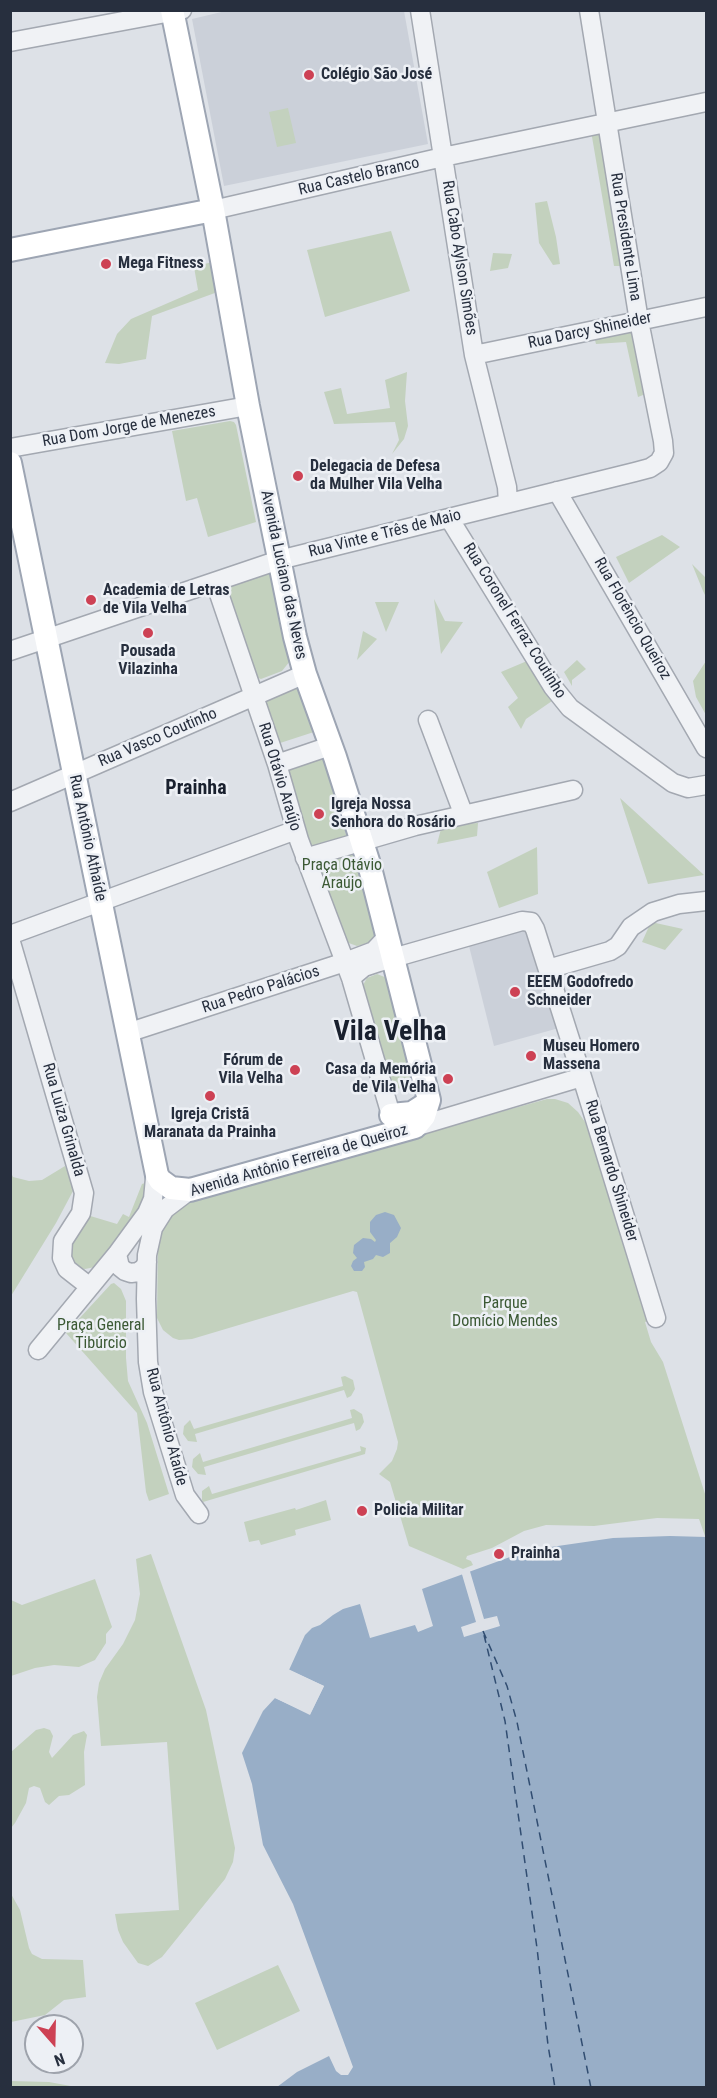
<!DOCTYPE html>
<html>
<head>
<meta charset="utf-8">
<style>
  body { margin:0 }
  #map { position:relative; width:717px; height:2098px; overflow:hidden; background:#dde1e7; font-family:"Roboto Condensed",sans-serif }
  canvas { display:block }
  .frame { position:absolute; inset:0; border:12px solid #272f3e; pointer-events:none }
  .north { position:absolute; left:24px; top:2014px; width:60px; height:60px; box-sizing:border-box; background:#edf0f5; border:2px solid #9ea3ac; border-radius:50%; rotate:160deg; font-size:16px; font-weight:700; line-height:24px; text-align:center; color:#272f3e }
  .north::after { content:''; display:block; margin:auto; width:21px; height:27px; background:#cd4154; clip-path:polygon(50% 0,100% 100%,50% 72%,0 100%) }
</style>
</head>
<body>
<div id="map">
<canvas width="717" height="2098"></canvas>
<div class="frame"></div>
<div class="north">N</div>
</div>
<script>
const g = document.querySelector('canvas').getContext('2d');
g.lineJoin = 'round';
function fill(path, color) {
  g.fillStyle = color;
  g.fill(path, 'evenodd');
}
function poly(rows) {
  const path = new Path2D();
  for (const r of rows) {
    path.moveTo(r[0], r[1]);
    for (let i = 2; i < r.length; i += 2) path.lineTo(r[i], r[i + 1]);
  }
  return path;
}
function stroke(path, color, width, dash) {
  g.strokeStyle = color;
  g.lineWidth = width;
  g.lineCap = dash ? 'butt' : 'round';
  g.setLineDash(dash || []);
  g.stroke(path);
}
function label(font, color, halo, rows, align = 'center') {
  g.font = font + ' "Roboto Condensed",sans-serif';
  g.lineWidth = 5;
  g.setLineDash([]);
  g.textBaseline = 'middle';
  g.strokeStyle = halo;
  g.fillStyle = color;
  for (const [text, x, y, turn = 0] of rows) {
    g.save();
    g.translate(x, y);
    g.rotate((+turn || 0) * Math.PI / 180);
    g.textAlign = isNaN(turn) ? turn : align;
    if (halo) g.strokeText(text, 0, 0);
    g.fillText(text, 0, 0);
    g.restore();
  }
}
fill(poly([
  [230,10,404,11,428,144,224,186,192,19],
  [527,926,559,1028,494,1046,468,942]
]), '#cbd0d9');
fill(poly([
  [288,108,296,143,277,147,269,112],
  [602,129,611,198,621,266,614,266,591,131],
  [547,201,556,237,560,264,553,265,539,243,535,203],
  [391,231,410,291,325,317,307,250],
  [493,253,512,254,508,268,490,271],
  [212,262,223,290,152,316,146,359,119,364,105,363,117,334,131,319,198,290,194,267],
  [635,327,648,393,638,397,626,342,596,344,594,336],
  [407,372,405,401,408,426,404,439,392,454,399,440,395,422,334,424,324,392,341,388,347,414,390,408,385,380],
  [230,421,234,422,236,425,256,522,208,537,197,498,186,501,172,431],
  [662,535,680,547,629,583,616,557],
  [692,564,706,578,706,597,703,591],
  [267,573,272,575,290,661,282,671,261,679,255,677,225,591,229,585],
  [434,599,445,621,463,622,441,654],
  [375,602,399,602,386,632],
  [363,631,377,639,357,660],
  [577,660,586,669,572,680,572,686,564,672],
  [527,661,552,701,526,719,521,729,508,707,518,698,501,672],
  [706,661,706,715,696,697,693,681],
  [300,682,317,731,277,744,261,697],
  [324,755,347,838,308,849,286,766],
  [620,798,704,875,648,884],
  [478,823,477,836,437,844,442,825],
  [357,847,376,934,368,943,357,946,346,942,314,862],
  [537,847,538,894,499,908,487,872],
  [651,922,683,929,665,950,642,942],
  [377,974,387,978,415,1080,405,1089,396,1088,392,1086,362,987,367,978],
  [547,1099,555,1099,568,1103,578,1112,585,1122,628,1246,651,1320,645,1322,651,1342,663,1362,706,1497,706,1536,705,1536,699,1519,657,1518,594,1526,546,1525,524,1531,492,1548,467,1556,466,1559,471,1561,473,1565,463,1569,409,1546,390,1482,379,1474,392,1461,397,1449,398,1442,357,1292,353,1291,192,1339,179,1340,173,1338,163,1330,157,1318,158,1232,172,1210,201,1195],
  [65,1166,71,1178,73,1191,56,1223,11,1296,11,1173,13,1177,29,1181,42,1180],
  [148,1182,148,1200,95,1267,85,1269,79,1268,71,1261,69,1243,87,1215,117,1224,123,1214,129,1217,142,1184],
  [111,1284,114,1283,121,1289,126,1301,126,1358,128,1381,147,1423,169,1494,149,1501,146,1492,137,1413,66,1333],
  [345,1376,353,1380,355,1389,351,1396,347,1398,344,1390,195,1434,197,1442,188,1441,183,1434,184,1426,190,1420,194,1429,343,1386,341,1377],
  [354,1409,362,1414,364,1422,360,1429,356,1431,354,1423,204,1467,206,1475,198,1474,192,1467,193,1459,200,1453,203,1462,352,1418,350,1410],
  [360,1446,366,1448,365,1454,203,1502,202,1500,202,1491,209,1486,212,1494,361,1451],
  [326,1500,331,1520,295,1530,296,1535,261,1545,259,1540,249,1542,244,1522,295,1508,296,1510],
  [151,1554,206,1710,235,1848,233,1862,225,1879,162,1957,148,1966,138,1963,123,1942,118,1930,115,1914,179,1910,167,1742,101,1746,97,1697,99,1683,105,1669,123,1644,135,1620,140,1594,136,1559],
  [95,1579,112,1627,106,1634,106,1643,95,1660,79,1667,54,1665,35,1668,11,1676,11,1600,22,1605],
  [44,1728,50,1730,53,1736,49,1752,52,1758,73,1735,84,1731,87,1735,84,1752,85,1785,69,1795,59,1796,49,1805,45,1802,40,1788,34,1786,29,1788,26,1803,15,1823,11,1828,11,1752,36,1730],
  [10,1892,20,1910,29,1948,32,1954,42,1959,83,1960,86,1997,64,2000,45,2015,11,2022],
  [278,1965,300,2011,217,2050,195,2003],
  [10,2081,49,2082,76,2087,11,2087]
]), '#c3d1be');
fill(poly([
  [385,1212,394,1215,401,1228,397,1237,390,1243,390,1253,383,1257,376,1255,373,1259,364,1262,365,1267,362,1271,354,1271,351,1266,353,1261,357,1258,353,1253,354,1245,363,1238,371,1239,375,1242,376,1240,370,1232,370,1222,376,1215],
  [670,1536,706,1537,706,2087,277,2087,297,2072,329,2056,336,2071,341,2075,348,2075,353,2067,293,1904,263,1845,252,1784,242,1753,263,1711,275,1698,310,1714,324,1686,289,1670,305,1635,312,1628,320,1625,333,1615,343,1609,360,1604,370,1638,415,1625,418,1632,433,1626,422,1589,510,1557,544,1548,613,1538]
]), '#98aec7');
fill(poly([
  [469,1568,484,1619,497,1616,500,1626,464,1637,461,1627,476,1622,461,1571],
  [286,1668,324,1686,310,1715,273,1697,276,1695,309,1711,320,1688,287,1672]
]), '#dde1e7');
stroke(poly([
  [483,1631,507,1686,517,1722,591,2088],
  [484,1635,505,1721,537,1948,548,2045,555,2088]
]), '#314d71', 1.5, [8, 6]);
const minor = poly([
  [420,10,474,355,507,487,508,503],
  [10,42,182,10],
  [213,210,443,157,706,102],
  [474,355,706,307],
  [10,448,248,406],
  [557,491,706,748],
  [449,518,553,687,570,708,673,783,688,788,706,785],
  [215,582,277,764,299,840,351,978,391,1115,400,1125,415,1127,582,1077],
  [10,651,279,560,635,472,650,468,659,462,664,453,663,441,639,321,589,10],
  [428,720,463,813],
  [277,764,330,746],
  [10,802,305,674],
  [305,858,415,826,573,790],
  [10,935,296,830],
  [10,939,84,1193,81,1213,63,1241,62,1258,67,1269,90,1287],
  [548,969,610,951,618,946,631,927,653,912,679,904,706,901],
  [351,978,364,967,379,962,522,921,531,922,535,929,582,1077,656,1318],
  [127,1033,345,962,374,951,388,936],
  [190,1190,165,1209,153,1228,147,1255,146,1299,148,1362,153,1392,185,1495,199,1514],
  [117,1254,120,1267,125,1271,131,1273,138,1272,144,1268,147,1262],
  [38,1350,117,1254,147,1213,153,1199,156,1168]
]);
const major = poly([
  [172,10,213,210,248,406,295,637,305,674,335,757,369,864,429,1100],
  [10,250,213,210],
  [10,463,157,1175,160,1180,171,1188,190,1190,415,1127,424,1116,429,1100],
  [391,1115,412,1113,426,1104]
]);
stroke(minor, '#a3a8b1', 21);
stroke(major, '#9da5b3', 26);
stroke(minor, '#f0f2f5', 18);
stroke(major, '#fff', 22);
for (const [x, y, r, color] of [
  [309,75,6,"#cd4154"],
  [106,264,6,"#cd4154"],
  [298,476,6,"#cd4154"],
  [91,600,6,"#cd4154"],
  [148,633,6,"#cd4154"],
  [319,814,6,"#cd4154"],
  [515,992,6,"#cd4154"],
  [531,1056,6,"#cd4154"],
  [295,1070,6,"#cd4154"],
  [448,1079,6,"#cd4154"],
  [210,1096,6,"#cd4154"],
  [362,1511,6,"#cd4154"],
  [499,1554,6,"#cd4154"]
]) {
  const dot = new Path2D();
  dot.arc(x, y, r, 0, 2 * Math.PI);
  g.fillStyle = color;
  g.fill(dot);
  stroke(dot, '#edf0f5', 2);
}
label('bold 16px', '#272f3e', '#edf0f5', [
  ["Colégio São José",321,75],
  ["Mega Fitness",118,264],
  ["Delegacia de Defesa",310,467],
  ["da Mulher Vila Velha",310,485],
  ["Academia de Letras",103,591],
  ["de Vila Velha",103,609],
  ["Pousada",148,652,"center"],
  ["Vilazinha",148,670,"center"],
  ["Igreja Nossa",331,805],
  ["Senhora do Rosário",331,823],
  ["EEEM Godofredo",527,983],
  ["Schneider",527,1001],
  ["Museu Homero",543,1047],
  ["Massena",543,1065],
  ["Fórum de",283,1061,"right"],
  ["Vila Velha",283,1079,"right"],
  ["Casa da Memória",436,1070,"right"],
  ["de Vila Velha",436,1088,"right"],
  ["Igreja Cristã",210,1115,"center"],
  ["Maranata da Prainha",210,1133,"center"],
  ["Policia Militar",374,1511],
  ["Prainha",511,1554]
], 'left');
label('16px', '#272f3e', '#edf0f5', [
  ["Rua Castelo Branco",359,177,-13],
  ["Rua Presidente Lima",625,237,81],
  ["Rua Cabo Aylson Simões",459,258,81],
  ["Rua Darcy Shineider",590,331,-12],
  ["Rua Dom Jorge de Menezes",129,427,-10],
  ["Rua Vinte e Três de Maio",385,534,-14],
  ["Avenida Luciano das Neves",283,575,78],
  ["Rua Florêncio Queiroz",632,619,60],
  ["Rua Coronel Ferraz Coutinho",514,621,58],
  ["Rua Vasco Coutinho",158,738,-23],
  ["Rua Otávio Araújo",279,777,73],
  ["Rua Antônio Athaíde",87,838,78],
  ["Rua Pedro Palácios",261,990,-18],
  ["Rua Luiza Grinalda",63,1120,74],
  ["Avenida Antônio Ferreira de Queiroz",299,1161,-16],
  ["Rua Bernardo Shineider",611,1171,73],
  ["Rua Antônio Ataíde",166,1427,75]
]);
label('16px', '#3b5934', '#edf0f5', [
  ["Praça Otávio",342,866],
  ["Araújo",342,884],
  ["Parque",505,1304],
  ["Domício Mendes",505,1322],
  ["Praça General",101,1326],
  ["Tibúrcio",101,1344]
]);
label('bold 20px', '#19202e', '#edf0f5', [
  ["Prainha",196,789]
]);
label('bold 28px', '#19202e', '#edf0f5', [
  ["Vila Velha",390,1033]
]);
</script>
</body>
</html>
